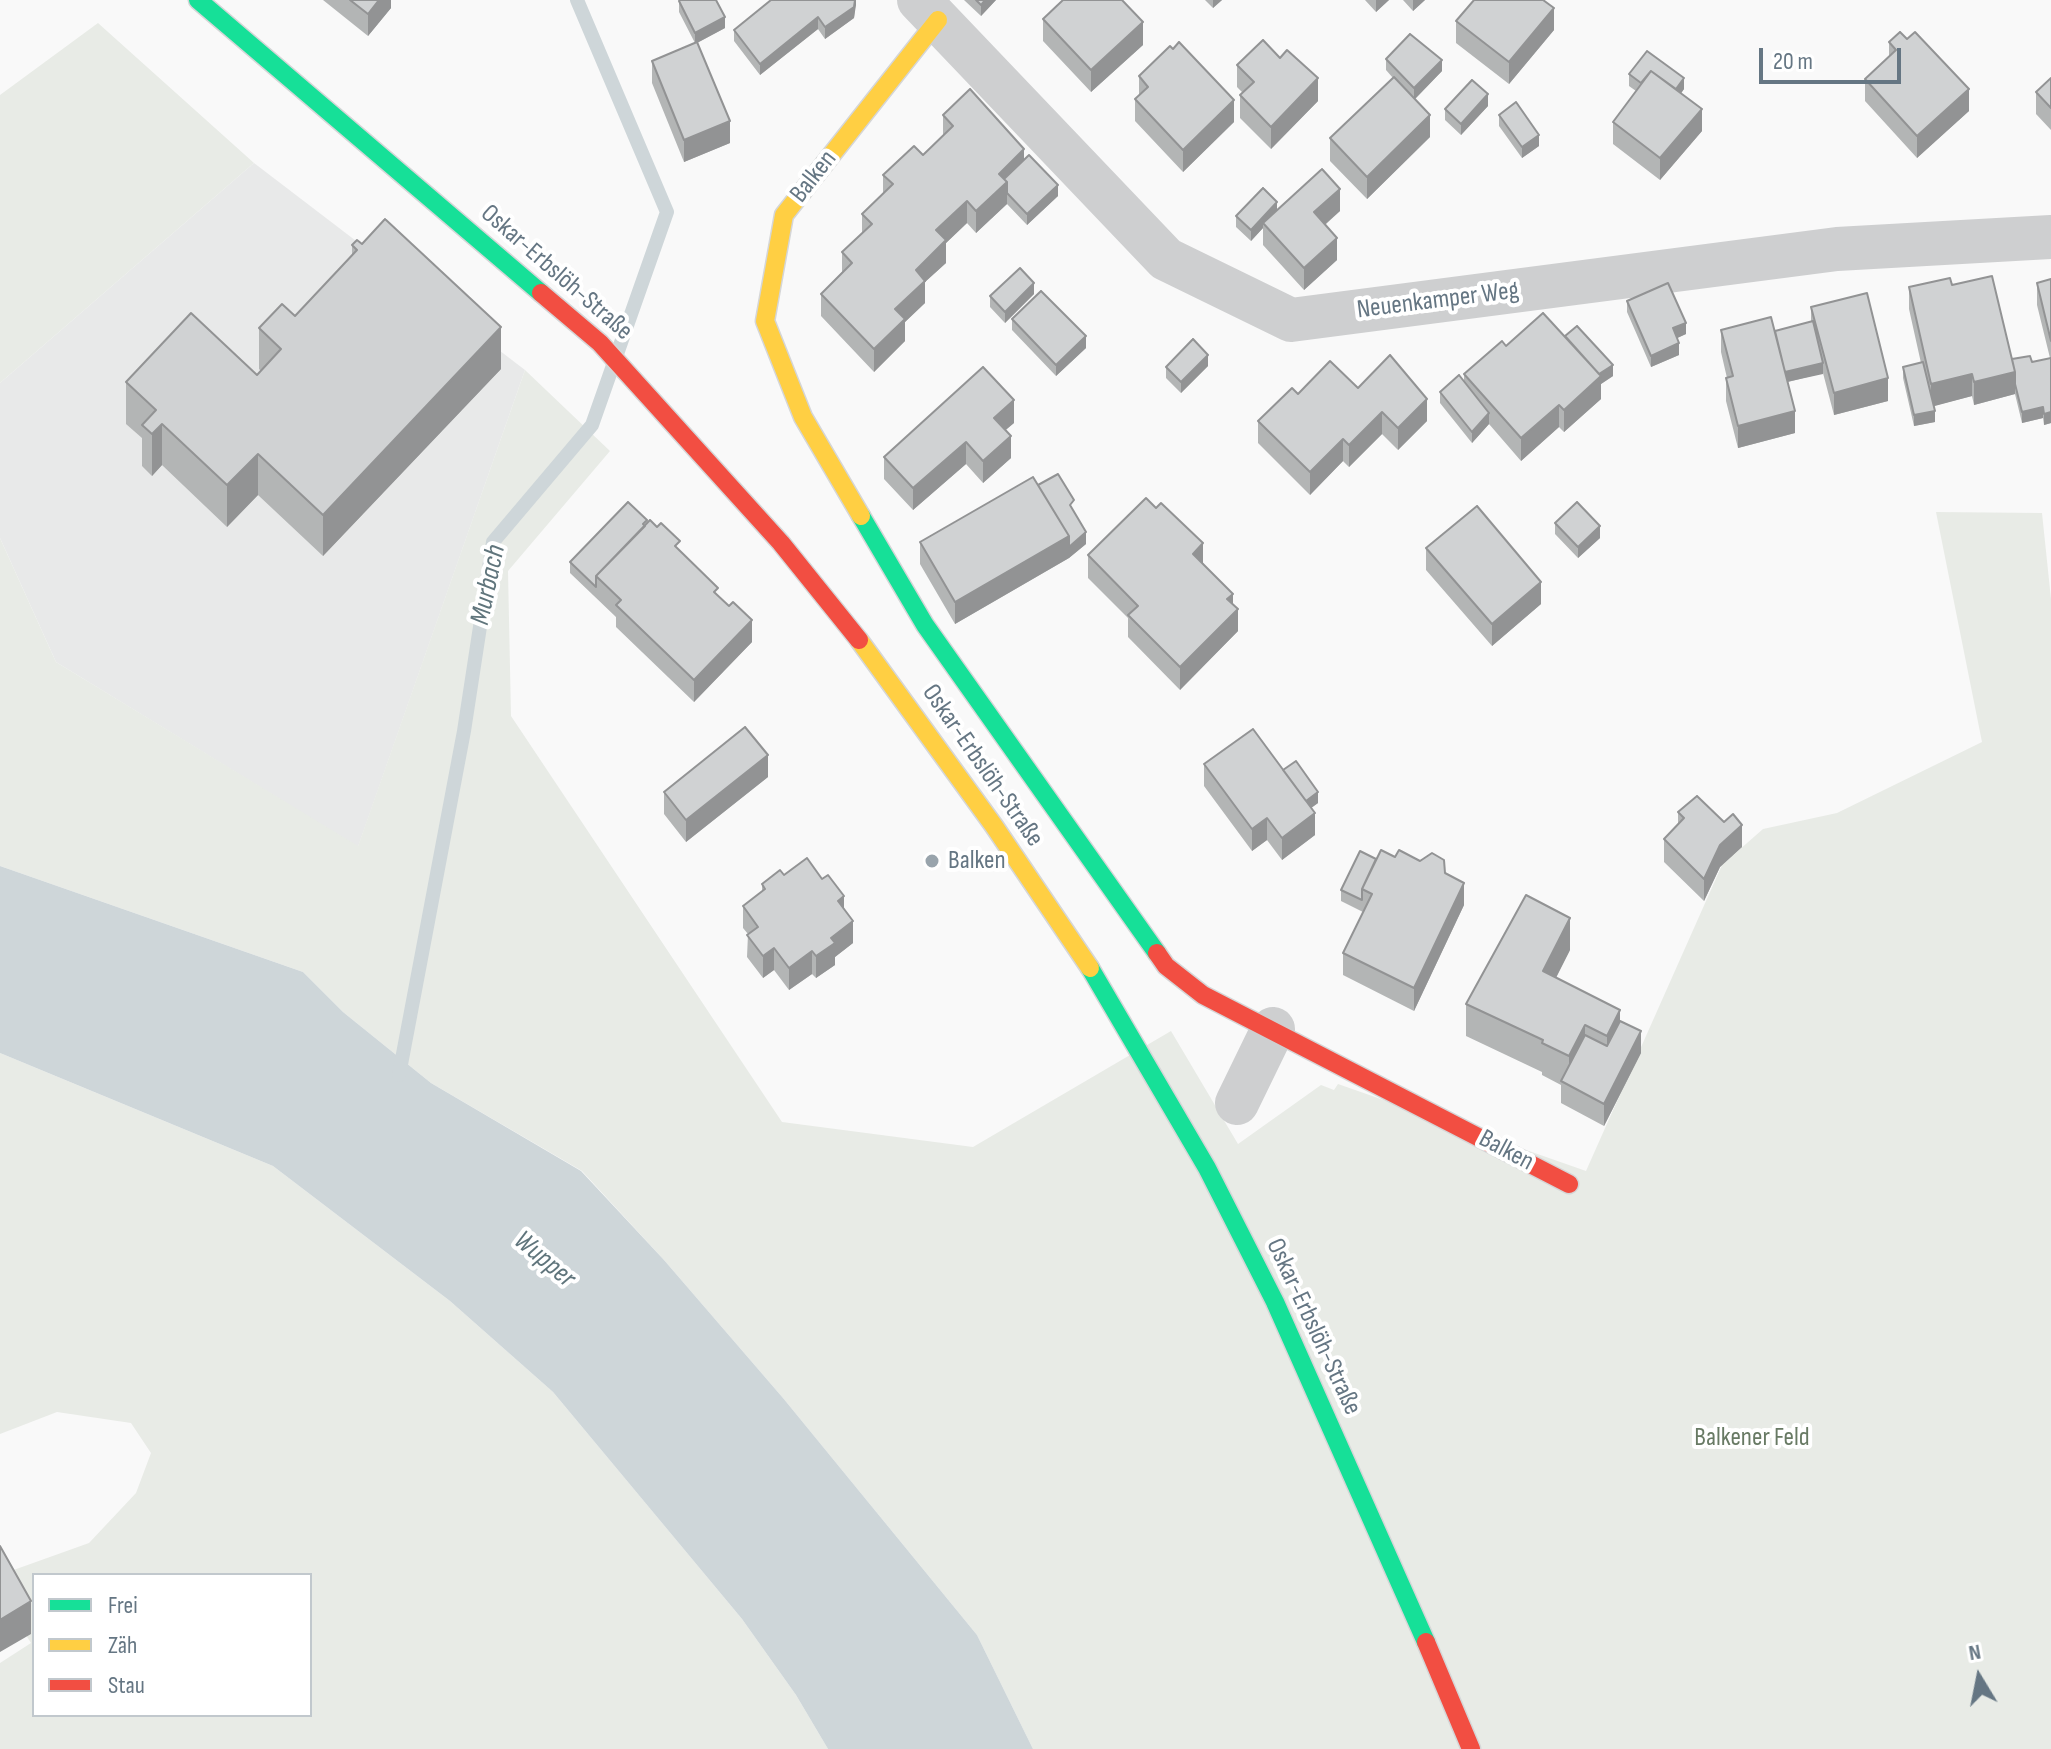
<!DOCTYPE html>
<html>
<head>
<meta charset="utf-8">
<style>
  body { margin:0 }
  #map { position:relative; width:2051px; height:1749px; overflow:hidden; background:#f9f9f9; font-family:"Sofia Sans Condensed",sans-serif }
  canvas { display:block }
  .legend { position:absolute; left:32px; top:1573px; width:280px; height:144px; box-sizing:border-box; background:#fff; border:2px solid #c1c8cd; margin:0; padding:10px 14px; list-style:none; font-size:24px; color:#657683 }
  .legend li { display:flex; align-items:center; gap:16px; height:40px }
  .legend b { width:40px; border:2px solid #c1c8cd }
  .north { position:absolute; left:1939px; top:1637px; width:80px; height:80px; -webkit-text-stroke:6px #fff; paint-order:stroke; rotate:350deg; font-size:22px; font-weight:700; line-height:32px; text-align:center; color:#657683 }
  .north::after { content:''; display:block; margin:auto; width:28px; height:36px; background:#657683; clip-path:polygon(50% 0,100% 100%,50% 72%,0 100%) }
  .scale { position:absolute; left:1759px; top:48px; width:142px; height:36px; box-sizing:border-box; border:4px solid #657683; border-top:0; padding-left:10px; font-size:24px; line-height:28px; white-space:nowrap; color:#657683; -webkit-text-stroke:6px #fff; paint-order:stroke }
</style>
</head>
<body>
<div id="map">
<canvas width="2051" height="1749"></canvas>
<ul class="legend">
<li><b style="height:10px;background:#16e098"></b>Frei</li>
<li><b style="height:10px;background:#ffcf43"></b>Zäh</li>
<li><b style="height:10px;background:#f24e42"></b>Stau</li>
</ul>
<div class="north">N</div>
<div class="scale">20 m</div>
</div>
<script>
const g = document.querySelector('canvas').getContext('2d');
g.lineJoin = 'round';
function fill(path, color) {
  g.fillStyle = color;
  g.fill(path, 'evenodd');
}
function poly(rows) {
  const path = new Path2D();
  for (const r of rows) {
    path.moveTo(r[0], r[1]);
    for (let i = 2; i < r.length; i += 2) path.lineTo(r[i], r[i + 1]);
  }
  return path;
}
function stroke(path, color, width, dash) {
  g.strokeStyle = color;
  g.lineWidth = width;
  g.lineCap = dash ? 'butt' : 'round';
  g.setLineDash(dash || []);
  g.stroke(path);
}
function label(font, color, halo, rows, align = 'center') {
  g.font = font + ' "Sofia Sans Condensed",sans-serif';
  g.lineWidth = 8;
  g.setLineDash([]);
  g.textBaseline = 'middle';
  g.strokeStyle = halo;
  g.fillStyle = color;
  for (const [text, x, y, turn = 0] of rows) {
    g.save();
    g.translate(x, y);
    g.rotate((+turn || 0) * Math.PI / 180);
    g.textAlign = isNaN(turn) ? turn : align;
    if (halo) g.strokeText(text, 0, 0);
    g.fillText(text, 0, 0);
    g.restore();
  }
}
fill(poly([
  [254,163,525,370,358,847,56,662,0,538,0,383]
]), '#e8e9e9');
fill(poly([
  [98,23,254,163,0,383,0,95],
  [525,370,610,451,508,571,511,716,782,1122,973,1147,1171,1031,1238,1144,1321,1085,1334,1090,1338,1084,1586,1171,1722,865,1763,829,1837,813,1982,742,1936,512,2042,513,2051,599,2051,1749,1033,1749,977,1635,783,1398,664,1260,582,1171,431,1083,343,1012,303,972,0,866,0,538,56,662,358,846],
  [0,1053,273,1166,450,1301,553,1392,742,1619,796,1695,828,1749,0,1749,0,1663,31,1643,0,1595,8,1572,89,1543,136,1493,151,1453,131,1423,57,1412,0,1434],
  [34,1575,310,1575,310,1715,34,1715]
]), '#e8ebe6');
fill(poly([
  [0,866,303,972,343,1012,431,1083,581,1171,664,1260,783,1398,977,1635,1033,1749,828,1749,796,1695,742,1619,553,1392,450,1301,273,1166,0,1053]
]), '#ced6d9');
stroke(poly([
  [399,1075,464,731,493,542,592,425,667,212,577,0]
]), '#ced6d9', 14);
const fast = poly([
  [198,0,541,293],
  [861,516,925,625,1157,953],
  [1090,968,1207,1168,1275,1302,1426,1642]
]);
const slow = poly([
  [861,516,803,417,765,321,784,215,938,20],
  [859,640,994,826,1090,968]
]);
const jam = poly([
  [541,293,600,343,781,543,859,640],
  [1157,953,1166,966,1203,995,1569,1184],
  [1426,1642,1471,1749]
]);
stroke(fast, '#d5d6d7', 21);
stroke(slow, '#d5d6d7', 21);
stroke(jam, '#d5d6d7', 21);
stroke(poly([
  [919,0,1166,259,1291,320,1837,249,2051,237],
  [1237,1103,1273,1029]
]), '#cecfd0', 44);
stroke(fast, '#16e098', 18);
stroke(slow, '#ffcf43', 18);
stroke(jam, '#f24e42', 18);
fill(poly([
  [323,0,391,0,391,8,368,36],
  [856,0,854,18,825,39,818,29,760,75,734,41,734,30],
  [964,0,996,0,981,16],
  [1205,0,1222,0,1213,8],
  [1365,0,1389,0,1376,12],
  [1403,0,1425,0,1413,11],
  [679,1,725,28,697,43,730,143,684,162,652,83,652,61,695,43,679,12],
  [1043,19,1143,45,1091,92,1043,41],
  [1456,21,1554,30,1509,84,1456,43],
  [1889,42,1969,111,1917,158,1865,101,1865,79,1889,57],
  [1386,59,1442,71,1415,99,1430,137,1367,199,1330,161,1330,138,1393,78,1386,70],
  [1237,65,1318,101,1271,149,1240,118,1240,95,1243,93,1237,87],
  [1629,74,1684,89,1681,93,1702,131,1660,180,1613,144,1613,122,1636,91,1629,86],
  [1139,76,1234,122,1183,172,1135,121,1135,99,1139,95],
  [2051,78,2051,130,2036,114,2036,92],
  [1488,106,1461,135,1445,120,1445,109],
  [943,115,1024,160,1058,196,1027,225,1007,204,976,233,967,223,946,243,946,263,925,282,925,303,905,322,905,341,874,372,821,316,821,294,842,272,842,252,862,233,862,214,883,194,883,175,923,155,943,136],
  [1499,115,1539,146,1522,158,1499,126],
  [1277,210,1340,211,1325,225,1337,260,1304,290,1263,245,1263,228,1251,241,1236,227,1236,216],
  [352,245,501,369,323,556,258,495,227,527,162,465,152,476,142,466,142,438,126,424,126,382,257,375,261,371,259,369,259,328,295,316,352,255],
  [2051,279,2051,423,2044,425,2043,418,2022,423,2015,394,1974,405,1972,396,1933,406,1935,422,1914,426,1903,378,1903,367,1921,363,1909,309,1909,287,1952,285,2012,359,2032,362,2050,358,2037,305,2037,283],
  [1034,294,1005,323,990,307,990,296],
  [1627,301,1686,334,1677,338,1679,355,1651,367,1627,312],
  [1811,307,1888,401,1834,415,1823,373,1788,382,1795,433,1738,448,1726,401,1726,378,1727,378,1721,352,1721,330,1775,331,1811,322],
  [1012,319,1086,348,1056,376,1012,330],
  [1565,336,1613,376,1601,384,1601,399,1564,432,1559,427,1521,461,1489,424,1472,443,1440,403,1440,392,1464,382,1464,374,1506,346],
  [1208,366,1181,393,1166,378,1166,367],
  [1358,388,1427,421,1398,450,1382,434,1349,467,1343,461,1310,495,1258,443,1258,421],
  [1014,423,1005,430,1011,458,983,483,966,464,913,510,884,479,884,457],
  [1038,485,1074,511,1086,544,1069,558,955,624,920,564,920,542],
  [1555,523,1600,538,1578,558,1555,534],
  [647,524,680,551,718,596,752,642,694,702,616,627,616,617,570,573,570,562],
  [1426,548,1541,604,1492,646,1426,570],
  [1088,555,1203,563,1233,604,1238,631,1180,690,1128,637,1128,618,1088,578],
  [1204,764,1283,770,1318,803,1311,808,1315,835,1282,860,1267,840,1252,851,1204,786],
  [768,777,686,842,664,814,664,792],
  [1678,812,1724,822,1742,847,1720,867,1704,901,1664,862,1664,839,1678,825],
  [1395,857,1445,873,1464,905,1414,1011,1343,975,1343,953,1363,912,1341,901,1341,890,1376,859],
  [784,875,844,908,853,943,835,957,835,965,816,978,812,974,789,990,774,970,763,978,747,957,748,934,743,928,743,906,762,892,762,884],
  [1570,950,1556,978,1620,1021,1641,1053,1604,1126,1561,1103,1561,1085,1542,1075,1542,1072,1466,1036,1466,1004]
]), '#b3b5b5');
fill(poly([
  [379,0,391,0,391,8,368,36,368,14],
  [855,0,856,0,856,5,854,18,825,39,825,27],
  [985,0,996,0,981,16,981,5],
  [1213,0,1222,0,1213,8],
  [1376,0,1389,0,1376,12],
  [1413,0,1425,0,1413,11],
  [1554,8,1554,30,1509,84,1509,62],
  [725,17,725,28,695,44,695,33],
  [818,17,818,29,760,75,760,64],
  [1143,22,1143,45,1091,92,1091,70],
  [1442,60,1442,71,1414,100,1414,88],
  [1318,78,1318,101,1271,149,1271,127],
  [1684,78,1684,89,1671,108,1671,96],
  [1969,89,1969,111,1917,158,1917,136],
  [1488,94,1488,106,1461,135,1461,124],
  [1234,100,1234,122,1183,172,1183,150],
  [1702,109,1702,131,1660,180,1660,158],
  [1430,115,1430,137,1367,199,1367,177],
  [730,121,730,143,684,162,684,140],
  [1539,135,1539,146,1522,158,1522,147],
  [1024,149,1024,171,1007,188,1007,204,976,233,976,211,999,174],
  [1058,185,1058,196,1027,225,1027,214],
  [1340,189,1340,211,1314,234,1314,212],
  [967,201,967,223,946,243,946,263,925,282,925,303,905,322,905,341,874,372,874,349,936,230],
  [1277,202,1277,214,1263,223,1263,228,1251,241,1251,230],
  [1337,238,1337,260,1304,290,1304,268],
  [1034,283,1034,294,1005,323,1005,312],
  [1686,323,1686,334,1673,340,1673,328],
  [501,327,501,369,323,556,323,515],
  [1086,336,1086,348,1056,376,1056,365],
  [1679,343,1679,355,1651,367,1651,356],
  [1208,355,1208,366,1181,393,1181,382],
  [1823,363,1823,374,1782,383,1782,372],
  [1613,365,1613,376,1601,384,1601,399,1564,432,1564,410,1592,379],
  [2015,372,2015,394,1974,405,1974,382],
  [1972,374,1972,396,1931,407,1931,384],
  [1888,378,1888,401,1834,415,1834,393],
  [1427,399,1427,421,1398,450,1398,428],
  [1014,400,1014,423,994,440,994,418],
  [1559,405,1559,427,1521,461,1521,438],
  [2043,407,2043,418,2022,423,2022,412],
  [1795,411,1795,433,1738,448,1738,426],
  [1935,411,1935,422,1914,426,1914,415],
  [1382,412,1382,434,1349,467,1349,445],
  [2051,412,2051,423,2044,425,2044,414],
  [1489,413,1489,424,1472,443,1472,432],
  [162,424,162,465,152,476,152,434],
  [1011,436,1011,458,983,483,983,461],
  [1343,439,1343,461,1310,495,1310,472],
  [966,442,966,464,913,510,913,488],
  [258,454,258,495,227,527,227,485],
  [1600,526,1600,538,1578,558,1578,547],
  [1086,532,1086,544,1069,558,955,624,955,602,1069,536],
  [1203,543,1203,565,1193,554],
  [1541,582,1541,604,1492,646,1492,624],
  [1233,594,1233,613,1238,609,1238,631,1180,690,1180,667,1227,599],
  [752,620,752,642,694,702,694,680],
  [768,755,768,777,686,842,686,820],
  [1318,792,1318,803,1300,816,1300,805],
  [1315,813,1315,835,1282,860,1282,838],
  [1267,818,1267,840,1252,851,1252,829],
  [1742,825,1742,847,1720,867,1704,901,1704,879,1720,845],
  [1464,883,1464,905,1414,1011,1414,988],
  [844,896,844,918,838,901],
  [1570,918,1570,950,1543,1003,1543,971],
  [853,921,853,943,835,957,835,965,816,978,816,956,831,938],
  [774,948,774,970,763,978,763,956],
  [812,951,812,974,789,990,789,968],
  [1620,1010,1620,1043,1607,1068,1607,1036],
  [1585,1025,1585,1057,1569,1085,1569,1056],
  [1641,1031,1641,1053,1604,1126,1604,1104],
  [31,1601,31,1634,0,1652,0,1620]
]), '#929394');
const building = poly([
  [350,0,379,0,368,14,350,0],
  [680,0,716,0,725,17,695,33,679,1,680,0],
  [771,0,855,0,854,7,825,27,818,17,760,64,734,30,771,0],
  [976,0,985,0,981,5,976,0],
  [1063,0,1122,0,1143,22,1091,70,1043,19,1063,0],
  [1474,0,1543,0,1554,8,1509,62,1456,21,1474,0],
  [1900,32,1907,39,1915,32,1969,89,1917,136,1865,79,1896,50,1889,42,1900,32],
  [1410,34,1442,60,1414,88,1386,59,1410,34],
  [1263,40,1280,58,1287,50,1318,78,1271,127,1240,95,1254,82,1237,65,1263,40],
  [697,42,730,121,684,140,652,61,697,42],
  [1179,42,1234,100,1183,150,1135,99,1148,87,1139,76,1170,46,1173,49,1179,42],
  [1647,51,1684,78,1676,89,1651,71,1641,83,1629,74,1647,51],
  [1651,71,1702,109,1660,158,1613,122,1651,71],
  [1394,77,1430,115,1367,177,1330,138,1394,77],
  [2051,78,2051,108,2036,92,2051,78],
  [1472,80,1488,94,1461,124,1445,109,1472,80],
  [970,89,1024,149,999,174,1007,182,976,211,967,201,936,230,946,240,916,270,925,281,895,309,905,319,874,349,821,294,852,263,842,252,872,224,862,214,893,184,883,175,914,146,923,155,953,126,943,115,970,89],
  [1516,102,1539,135,1522,147,1499,115,1516,102],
  [1029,155,1058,185,1027,214,1007,193,1007,182,1004,179,1029,155],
  [1322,169,1340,189,1314,212,1337,238,1304,268,1263,223,1322,169],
  [1263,188,1277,202,1251,230,1236,216,1263,188],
  [385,219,501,327,323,515,258,454,227,485,162,424,152,434,142,425,156,410,126,382,191,313,257,375,281,349,259,328,282,304,295,316,357,250,352,245,357,240,362,244,385,219],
  [1020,268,1034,283,1005,312,990,296,1020,268],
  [1992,276,2015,372,1974,382,1972,374,1931,384,1909,287,1950,278,1952,285,1992,276],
  [2051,279,2051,341,2037,283,2051,279],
  [1668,283,1686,323,1673,328,1679,343,1651,356,1627,301,1668,283],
  [1041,291,1086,336,1056,365,1012,319,1041,291],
  [1867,293,1888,378,1834,393,1811,307,1867,293],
  [1543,313,1601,376,1564,410,1559,405,1521,438,1464,374,1502,341,1506,346,1543,313],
  [1771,317,1795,411,1738,426,1726,378,1733,376,1721,330,1771,317],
  [1813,321,1823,363,1785,372,1775,331,1813,321],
  [1577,326,1613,365,1599,374,1565,336,1577,326],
  [1193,339,1208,355,1181,382,1166,367,1193,339],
  [1390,355,1427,399,1398,428,1382,412,1349,445,1343,439,1310,472,1258,421,1292,388,1298,394,1330,361,1358,388,1390,355],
  [2030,356,2032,362,2051,358,2051,412,2044,414,2043,407,2022,412,2015,384,2015,372,2012,359,2030,356],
  [1923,362,1935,411,1914,415,1903,367,1923,362],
  [983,367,1014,400,994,418,1011,436,983,461,966,442,913,488,884,457,983,367],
  [1459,375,1489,413,1472,432,1440,392,1459,375],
  [1058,474,1074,500,1070,505,1086,532,1069,547,1069,536,1038,485,1058,474],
  [1033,477,1069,536,955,602,920,542,1033,477],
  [1146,498,1156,508,1161,503,1203,543,1193,554,1233,594,1227,599,1238,609,1180,667,1128,615,1138,606,1088,555,1146,498],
  [628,502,647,520,643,524,645,526,596,576,596,587,570,562,628,502],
  [1577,502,1600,526,1578,547,1555,523,1577,502],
  [1477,506,1541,582,1492,624,1426,548,1477,506],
  [650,520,657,527,661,523,680,541,675,546,718,588,714,592,729,606,733,602,752,620,694,680,616,605,621,600,596,576,650,520],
  [745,727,768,755,686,820,664,792,745,727],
  [1253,729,1315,813,1282,838,1267,818,1252,829,1204,764,1253,729],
  [1296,761,1318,792,1306,801,1283,770,1296,761],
  [1697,796,1724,822,1733,814,1742,825,1720,845,1704,879,1664,839,1684,818,1678,812,1697,796],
  [1381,850,1395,857,1399,850,1420,861,1432,853,1444,860,1445,873,1464,883,1414,988,1343,953,1372,894,1362,889,1381,850],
  [1360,851,1376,859,1362,889,1362,900,1341,890,1360,851],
  [807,858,822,879,828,875,844,896,838,901,853,921,831,938,835,943,816,956,812,951,789,968,774,948,763,956,747,935,758,927,743,906,765,889,762,884,780,870,784,875,807,858],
  [1526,895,1570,918,1543,971,1620,1010,1607,1036,1585,1025,1569,1056,1542,1043,1543,1040,1466,1004,1526,895],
  [1620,1021,1641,1031,1604,1104,1561,1081,1585,1035,1607,1046,1620,1021],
  [0,1546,31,1601,0,1620,0,1546]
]);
fill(building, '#d0d2d3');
stroke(building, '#929394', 2);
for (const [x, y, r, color] of [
  [932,861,8,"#99a4ac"]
]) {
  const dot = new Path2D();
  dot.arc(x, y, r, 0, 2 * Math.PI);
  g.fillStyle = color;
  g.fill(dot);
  stroke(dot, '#fff', 3);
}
label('26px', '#657683', '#fff', [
  ["Balken",814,177,-52],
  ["Oskar-Erbslöh-Straße",556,273,41],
  ["Neuenkamper Weg",1438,301,-7],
  ["Oskar-Erbslöh-Straße",982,766,55],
  ["Balken",1506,1151,28],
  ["Oskar-Erbslöh-Straße",1313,1327,65]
]);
label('26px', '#657683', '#fff', [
  ["Balken",948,861]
], 'left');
label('26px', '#687a64', '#fff', [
  ["Balkener Feld",1752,1438]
]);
label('italic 28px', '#60757c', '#fff', [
  ["Murbach",489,585,-78],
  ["Wupper",544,1260,40]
]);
</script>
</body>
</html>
